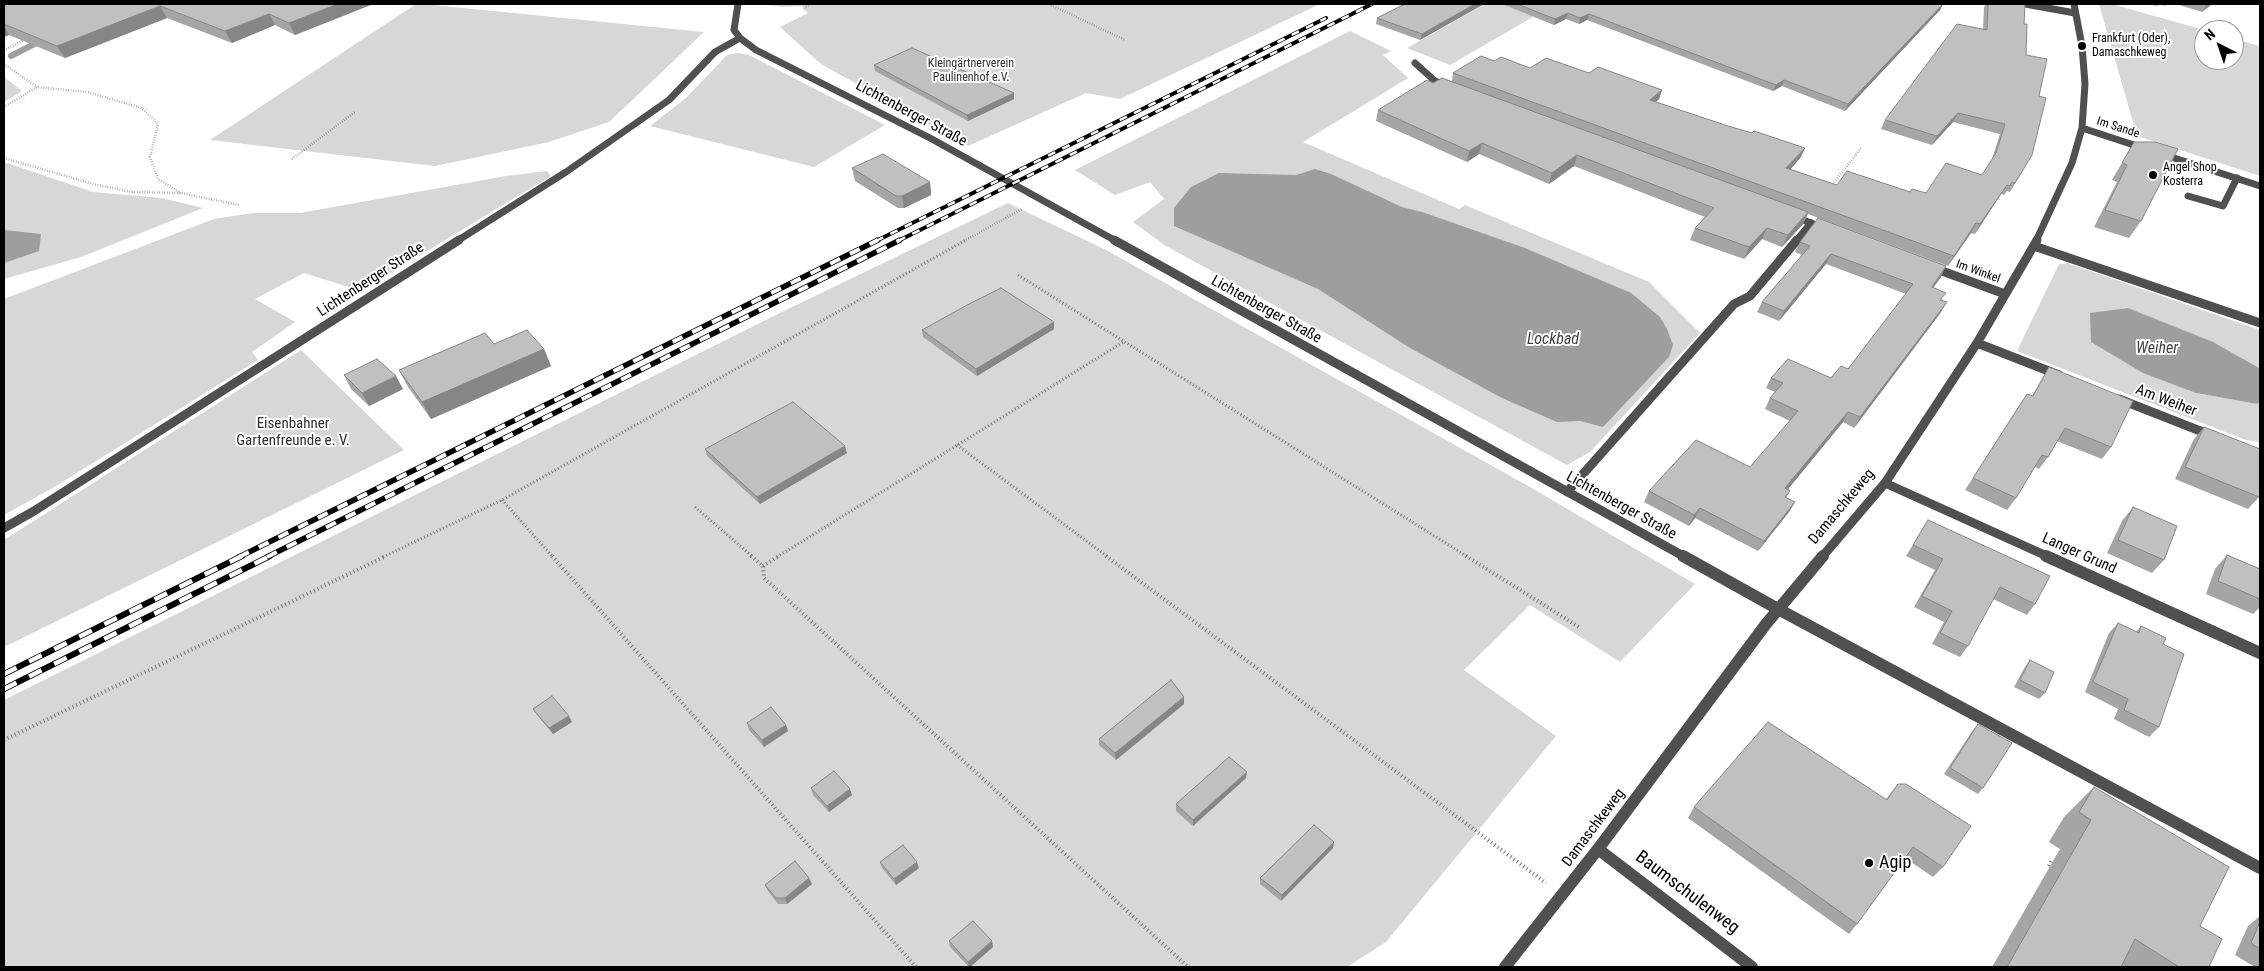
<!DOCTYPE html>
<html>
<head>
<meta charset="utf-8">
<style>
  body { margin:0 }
  #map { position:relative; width:2264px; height:971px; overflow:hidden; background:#fff; font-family:"Roboto Condensed",sans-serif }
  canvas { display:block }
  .frame { position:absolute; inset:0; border:5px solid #000; pointer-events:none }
  .north { position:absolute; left:2194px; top:20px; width:50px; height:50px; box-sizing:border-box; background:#fff; border:1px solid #999; border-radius:50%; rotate:319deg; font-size:14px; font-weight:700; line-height:20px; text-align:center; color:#000 }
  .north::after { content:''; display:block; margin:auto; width:18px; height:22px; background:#000; clip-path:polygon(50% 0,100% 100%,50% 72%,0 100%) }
</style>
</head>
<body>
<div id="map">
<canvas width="2264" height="971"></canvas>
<div class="frame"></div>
<div class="north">N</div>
</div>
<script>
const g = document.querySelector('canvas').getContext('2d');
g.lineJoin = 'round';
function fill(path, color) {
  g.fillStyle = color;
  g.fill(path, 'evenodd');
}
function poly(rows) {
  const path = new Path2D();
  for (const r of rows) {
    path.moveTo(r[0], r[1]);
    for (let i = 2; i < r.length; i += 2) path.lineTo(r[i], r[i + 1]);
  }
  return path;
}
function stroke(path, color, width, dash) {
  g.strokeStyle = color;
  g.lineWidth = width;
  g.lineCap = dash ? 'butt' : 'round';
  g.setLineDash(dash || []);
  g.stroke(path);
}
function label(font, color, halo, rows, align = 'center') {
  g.font = font + ' "Roboto Condensed",sans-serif';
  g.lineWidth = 4;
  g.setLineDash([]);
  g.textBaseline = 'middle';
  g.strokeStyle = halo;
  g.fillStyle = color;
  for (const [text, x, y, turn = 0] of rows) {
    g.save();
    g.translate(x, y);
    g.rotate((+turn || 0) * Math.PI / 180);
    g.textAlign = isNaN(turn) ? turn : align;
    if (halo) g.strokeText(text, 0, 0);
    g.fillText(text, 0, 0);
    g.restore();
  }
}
fill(poly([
  [416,4,433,5,704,32,609,122,549,142,435,166,210,140],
  [761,4,1320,4,1120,99,1086,93,968,146,821,64,780,27,808,13,802,6,783,7],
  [1485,4,1516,4,1533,17,1450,65,1407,48],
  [2099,4,2112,4,2204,30,2204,60,2234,60,2234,39,2260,46,2260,176,2137,136],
  [1350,31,1391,51,1383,55,1408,78,1303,142,1459,209,1465,205,1649,282,1700,333,1590,452,1567,465,1166,246,1133,222,1164,199,1150,182,1115,195,1075,170],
  [738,53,749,55,885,125,814,167,650,126,686,98,727,55],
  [4,77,21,90,21,92,4,102],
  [4,162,93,192,162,198,203,208,81,257,4,279],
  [547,171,551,176,361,291,304,273,255,299,295,322,252,352,258,360,56,486,4,515,4,299,214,219,253,213,300,213,506,176],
  [1008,203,1106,250,1530,487,1695,584,1620,662,1530,605,1464,670,1556,736,1386,942,1347,967,4,967,4,700,792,307],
  [2067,263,2260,330,2260,371,2259,368,2128,308,2090,314,2196,393,2257,404,2260,402,2260,442,2246,440,2017,351,2059,264],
  [301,350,404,450,4,647,4,540]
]), '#d7d7d7');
fill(poly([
  [1315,169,1331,174,1402,207,1422,212,1525,248,1631,293,1660,317,1667,329,1673,345,1669,357,1603,427,1580,421,1557,422,1502,398,1410,348,1318,289,1174,226,1174,208,1191,187,1219,173,1296,175],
  [4,230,41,234,39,251,4,263],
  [2128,308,2213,342,2259,368,2260,402,2257,404,2196,393,2143,373,2091,342,2090,313]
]), '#9e9e9e');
stroke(poly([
  [11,56,44,39]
]), '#9e9e9e', 6);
stroke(poly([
  [1049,4,1125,40],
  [804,9,810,4],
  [4,50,26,39],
  [4,64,37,87],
  [4,107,37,87,87,92,142,108,158,124,150,157,158,179,181,193],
  [4,158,93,184,132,192,181,193,239,205],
  [292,159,355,112],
  [1831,186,1862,147],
  [964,241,1022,209]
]), '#727272', 2.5, [0.5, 2]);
stroke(poly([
  [1018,275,1468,557],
  [957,445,1108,557],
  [502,500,553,557],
  [695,507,753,557],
  [383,557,502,500,966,240],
  [777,557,1125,341]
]), '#727272', 3, [1, 2.5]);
stroke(poly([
  [552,556,916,967],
  [751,556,763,566,764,578,1188,967],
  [1106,556,1546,883],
  [1466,556,1579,627],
  [763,566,779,556],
  [4,740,386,556],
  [2049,866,2052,859]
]), '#727272', 4, [1, 3]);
stroke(poly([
  [2025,4,2075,13],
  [2188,196,2223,206,2237,178],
  [1796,241,1811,223]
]), '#505050', 7);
stroke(poly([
  [1567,492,1734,304,1750,296,1797,240]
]), '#505050', 9);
stroke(poly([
  [1778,609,2260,868]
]), '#505050', 12);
stroke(poly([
  [738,4,734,30,740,38,756,50,930,138,1116,241],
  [1415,63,1435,81,1447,86],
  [2082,128,2146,149],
  [2162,154,2260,186],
  [1793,216,1826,229],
  [457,241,566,172,669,100,715,52,740,38],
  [2036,241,2072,163,2082,128,2085,84,2082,46,2074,4]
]), '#505050', 7);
stroke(poly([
  [1114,240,1685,557],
  [2034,246,2260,323],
  [1931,267,2005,294],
  [1977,343,2059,375],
  [2119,399,2213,436],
  [1885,483,2049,557],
  [4,528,34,511,459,240],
  [1822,557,1885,483,1977,343,2037,240]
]), '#505050', 9);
stroke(poly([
  [1683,556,1778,609],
  [2046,556,2260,653],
  [1598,849,1752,967],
  [1505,967,1598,849,1766,624,1823,556]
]), '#505050', 12);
const railFar2 = poly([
  [876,241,1326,18],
  [898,241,1372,4]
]);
const railFar1 = poly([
  [239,557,878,240],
  [267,557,900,240]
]);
const rail = poly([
  [4,674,242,556],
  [4,689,270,556]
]);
stroke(railFar2, '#000', 4);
stroke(railFar1, '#000', 5.5);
stroke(rail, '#000', 6);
stroke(railFar2, '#fff', 2.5, [8]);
stroke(railFar1, '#fff', 4, [11]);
stroke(rail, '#fff', 4.5, [14]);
fill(poly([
  [4,4,373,4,295,35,275,25,232,43,167,18,65,58,9,35,4,37],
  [1405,4,1484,4,1420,40,1376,24,1377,18],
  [1502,4,1943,4,1940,10,1845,111,1782,86,1773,91,1587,20,1579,24,1566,19,1554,25],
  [1986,4,2025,4,2024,24,2026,55,2039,96,2032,155,2010,192,2007,191,2004,195,2001,194,1975,234,1971,233,1948,266,1808,214,1803,224,1782,247,1762,239,1744,259,1690,240,1695,228,1705,217,1574,166,1549,184,1479,154,1467,162,1376,121,1378,110,1433,83,1452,81,1453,73,1494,61,1530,68,1662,90,1659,99,1656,102,1801,157,1790,169,1837,185,1926,193,1982,175,1992,159,2000,134,1953,122,1932,145,1881,129,1885,120,1983,29,1984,7],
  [2149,4,2167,4,2165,6,2160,4,2157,6],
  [2176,4,2212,4,2202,12],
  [874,65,1014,99,968,121,875,71],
  [2134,142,2141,221,2129,238,2094,227,2117,182,2112,180],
  [852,168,930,182,931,195,904,208,898,208,855,181],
  [1800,242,1946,266,1933,288,1942,300,1941,312,1854,428,1843,422,1788,489,1790,491,1786,498,1795,502,1789,512,1758,551,1695,518,1689,526,1644,502,1649,491,1750,467,1790,421,1765,409,1770,398,1775,392,1766,388,1771,378,1831,378,1848,369,1906,294,1826,264,1779,321,1757,312,1762,302,1802,255,1795,252],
  [1054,329,977,376,923,337,922,330],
  [494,344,544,349,551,366,431,419,408,387,399,370],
  [2049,367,2111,447,2102,459,2057,441,2048,457,2039,469,2035,467,2016,498,2007,510,1965,490,2027,394,2032,396],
  [344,375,403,389,369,406,351,389],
  [2204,427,2259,497,2248,509,2175,479,2194,439],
  [705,449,847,453,760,504,707,456],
  [2133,507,2164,560,2152,573,2107,553,2122,521],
  [1928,520,2035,604,2027,615,1993,599,1968,646,1960,657,1932,644,1944,622,1914,607,1935,570,1906,556],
  [2227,555,2260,569,2260,607,2253,614,2206,594,2215,569],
  [2118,623,2136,632,2141,626,2163,644,2159,727,2149,737,2114,719,2118,709,2085,692,2109,633],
  [2030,660,2045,693,2039,699,2014,687,2025,667],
  [1184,697,1184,704,1116,760,1099,745,1099,739],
  [533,709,572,722,553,734,537,715],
  [747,723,786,725,788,731,764,747,749,730],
  [1978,724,1983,788,1978,794,1944,774,1973,730],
  [1246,778,1193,826,1176,811,1176,804],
  [1898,784,1943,867,1933,877,1905,858,1857,924,1849,934,1688,818,1694,807,1886,799],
  [2094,787,2200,926,2209,967,1992,967,2060,849,2049,842,2064,817],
  [811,788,852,795,829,812,813,795],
  [1334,842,1333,848,1281,901,1260,884,1260,878],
  [880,862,919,868,896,885,882,868],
  [812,884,787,904,778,904,768,891,765,885],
  [2260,916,2260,967,2255,967,2235,955,2248,926],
  [949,941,992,941,993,947,970,967,969,967,950,947]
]), '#a5a5a5');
fill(poly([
  [338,4,373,4,295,35,289,23],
  [1475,4,1484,4,1420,40,1422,34],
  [1943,4,1940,10,1845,111,1848,104],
  [2207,4,2212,4,2202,12],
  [160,6,167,18,65,58,57,46],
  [1568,13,1566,19,1554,25,1555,19],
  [269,14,275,25,232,43,225,31],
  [1589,14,1587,20,1579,24,1580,18],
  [4,26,9,35,4,37],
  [1784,80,1782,86,1773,91,1776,85],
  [1662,90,1659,99,1648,109,1650,100],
  [1014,93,1014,99,968,121,967,115],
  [1958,113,1953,122,1932,145,1937,136],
  [1482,143,1479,154,1467,162,1469,151],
  [1805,148,1801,157,1783,178,1786,168],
  [1577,155,1574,166,1549,184,1552,173],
  [930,182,931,195,904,208,902,196],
  [2007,185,2001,194,1975,234,1980,224],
  [1808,212,1803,224,1782,247,1788,235],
  [1976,223,1971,233,1948,266,1954,256],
  [1767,228,1762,239,1744,259,1749,247],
  [1831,254,1826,264,1779,321,1784,311],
  [1946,266,1941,277,1926,298,1932,287],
  [1947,302,1941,312,1854,428,1860,417],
  [1054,322,1054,329,977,376,976,369],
  [544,349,551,366,431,419,422,402],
  [396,376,403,389,369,406,362,393],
  [1848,412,1843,422,1780,499,1785,488],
  [845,446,847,453,760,504,757,497],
  [1795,502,1789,512,1758,551,1764,541],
  [1700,508,1695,518,1689,526,1694,515],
  [1184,697,1184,704,1116,760,1115,753],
  [569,716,572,722,553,734,549,728],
  [786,725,788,731,764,747,762,740],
  [1247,772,1246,778,1193,826,1193,820],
  [850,789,852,795,829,812,827,806],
  [1334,842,1333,848,1281,901,1282,895],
  [917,862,919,868,896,885,894,879],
  [809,878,812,884,787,904,785,898],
  [992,941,993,947,970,967,969,967,968,962]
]), '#868686');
const building = poly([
  [4,4,338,4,289,23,269,14,225,31,160,6,57,46,4,24,4,4],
  [1405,4,1475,4,1422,34,1377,18,1405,4],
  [1517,4,1943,4,1848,104,1784,80,1776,85,1589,14,1580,18,1568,13,1555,19,1517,4],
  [1988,4,2025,4,2024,24,2027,24,2026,55,2047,59,2039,96,2046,98,2032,155,2015,183,2012,182,2010,186,2007,185,1980,224,1976,223,1954,256,1453,73,1481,56,1494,61,1501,57,1530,68,1546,58,1589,73,1598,67,1662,90,1650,100,1725,125,1752,133,1754,131,1805,148,1786,168,1837,185,1847,171,1910,192,1912,189,1926,193,1946,163,1982,175,1996,153,2005,124,1958,113,1937,136,1885,120,1957,24,1987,30,1988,4],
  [912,48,1014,93,967,115,874,65,912,48],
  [1442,78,1808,212,1788,235,1767,228,1749,247,1695,228,1714,208,1577,155,1552,173,1482,143,1469,151,1378,110,1427,80,1433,83,1442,78],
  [2134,142,2155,142,2178,149,2141,221,2105,210,2127,165,2122,163,2134,142],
  [883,154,930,182,902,196,896,196,852,168,883,154],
  [1818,218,1946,266,1932,287,1946,293,1940,300,1947,302,1860,417,1848,412,1785,488,1790,491,1785,497,1795,502,1764,541,1700,508,1694,515,1649,491,1696,440,1750,467,1798,411,1770,398,1783,383,1771,378,1788,359,1831,378,1841,366,1848,369,1913,284,1831,254,1784,311,1762,302,1810,246,1800,242,1818,218],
  [1001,288,1054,322,976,369,922,330,969,304,1001,288],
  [527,330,544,349,422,402,399,370,485,333,494,344,527,330],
  [377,359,396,376,362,393,344,375,377,359],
  [2049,367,2133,401,2111,447,2065,428,2048,457,2042,455,2016,498,1973,478,2027,394,2033,396,2049,367],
  [793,402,845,446,757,497,705,449,793,402],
  [2204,427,2260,449,2260,494,2259,497,2185,467,2204,427],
  [2133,507,2177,526,2164,560,2118,540,2133,507],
  [1928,520,2050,576,2035,604,2000,587,1968,646,1940,633,1952,611,1922,596,1943,559,1913,545,1928,520],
  [2227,555,2260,569,2260,599,2218,581,2227,555],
  [2118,623,2139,633,2141,626,2166,638,2163,644,2184,654,2159,727,2124,710,2128,699,2093,682,2118,623],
  [2030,660,2054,672,2045,693,2020,680,2030,660],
  [1171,680,1184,697,1115,753,1099,739,1171,680],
  [552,696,569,716,549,728,533,709,552,696],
  [771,707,786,725,762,740,747,723,771,707],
  [1768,722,1887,800,1898,784,1906,784,1971,826,1943,867,1913,847,1857,924,1694,807,1768,722],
  [1978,724,2012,743,1983,788,1950,768,1978,724],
  [1229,757,1247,772,1193,820,1176,804,1229,757],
  [834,771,850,789,827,806,811,788,834,771],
  [2094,787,2229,867,2200,926,2222,939,2209,967,2179,967,2135,939,2121,967,2007,967,2091,820,2079,812,2094,787],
  [1314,825,1334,842,1282,895,1260,878,1314,825],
  [903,845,917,862,894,879,880,862,903,845],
  [795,861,809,878,785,898,776,898,765,885,795,861],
  [973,921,992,941,968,962,949,941,973,921],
  [2260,922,2260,949,2251,943,2260,922]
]);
fill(building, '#c0c0c0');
stroke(building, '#868686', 1);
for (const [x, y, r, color] of [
  [2082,46,5,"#000"],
  [2153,175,5,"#000"],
  [1869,863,5,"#000"]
]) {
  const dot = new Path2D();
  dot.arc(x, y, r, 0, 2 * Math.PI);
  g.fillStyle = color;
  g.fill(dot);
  stroke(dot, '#fff', 2);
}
label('12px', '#000', '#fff', [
  ["Frankfurt (Oder),",2092,39],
  ["Damaschkeweg",2092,53],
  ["Angel Shop",2163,168],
  ["Kosterra",2163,182]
], 'left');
label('12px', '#2e2e2e', '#fff', [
  ["Kleingärtnerverein",971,64],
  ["Paulinenhof e.V.",971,78]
]);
label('12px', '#000', '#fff', [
  ["Im Sande",2118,128,18],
  ["Im Winkel",1978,272,20]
]);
label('15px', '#000', '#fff', [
  ["Lichtenberger Straße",911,114,28],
  ["Lichtenberger Straße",371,280,-33],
  ["Lichtenberger Straße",1266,310,29],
  ["Am Weiher",2166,401,21],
  ["Lichtenberger Straße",1621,506,29],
  ["Damaschkeweg",1842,507,-50],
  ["Langer Grund",2079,554,24],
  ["Damaschkeweg",1594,828,-53]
]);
label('15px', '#2e2e2e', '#fff', [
  ["Eisenbahner",293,424],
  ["Gartenfreunde e. V.",293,441]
]);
label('italic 16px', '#3f3f3f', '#fff', [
  ["Lockbad",1553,340],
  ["Weiher",2157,349]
]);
label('18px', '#000', '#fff', [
  ["Agip",1879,863]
], 'left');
label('18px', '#000', '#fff', [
  ["Baumschulenweg",1687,893,37]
]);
</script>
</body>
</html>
